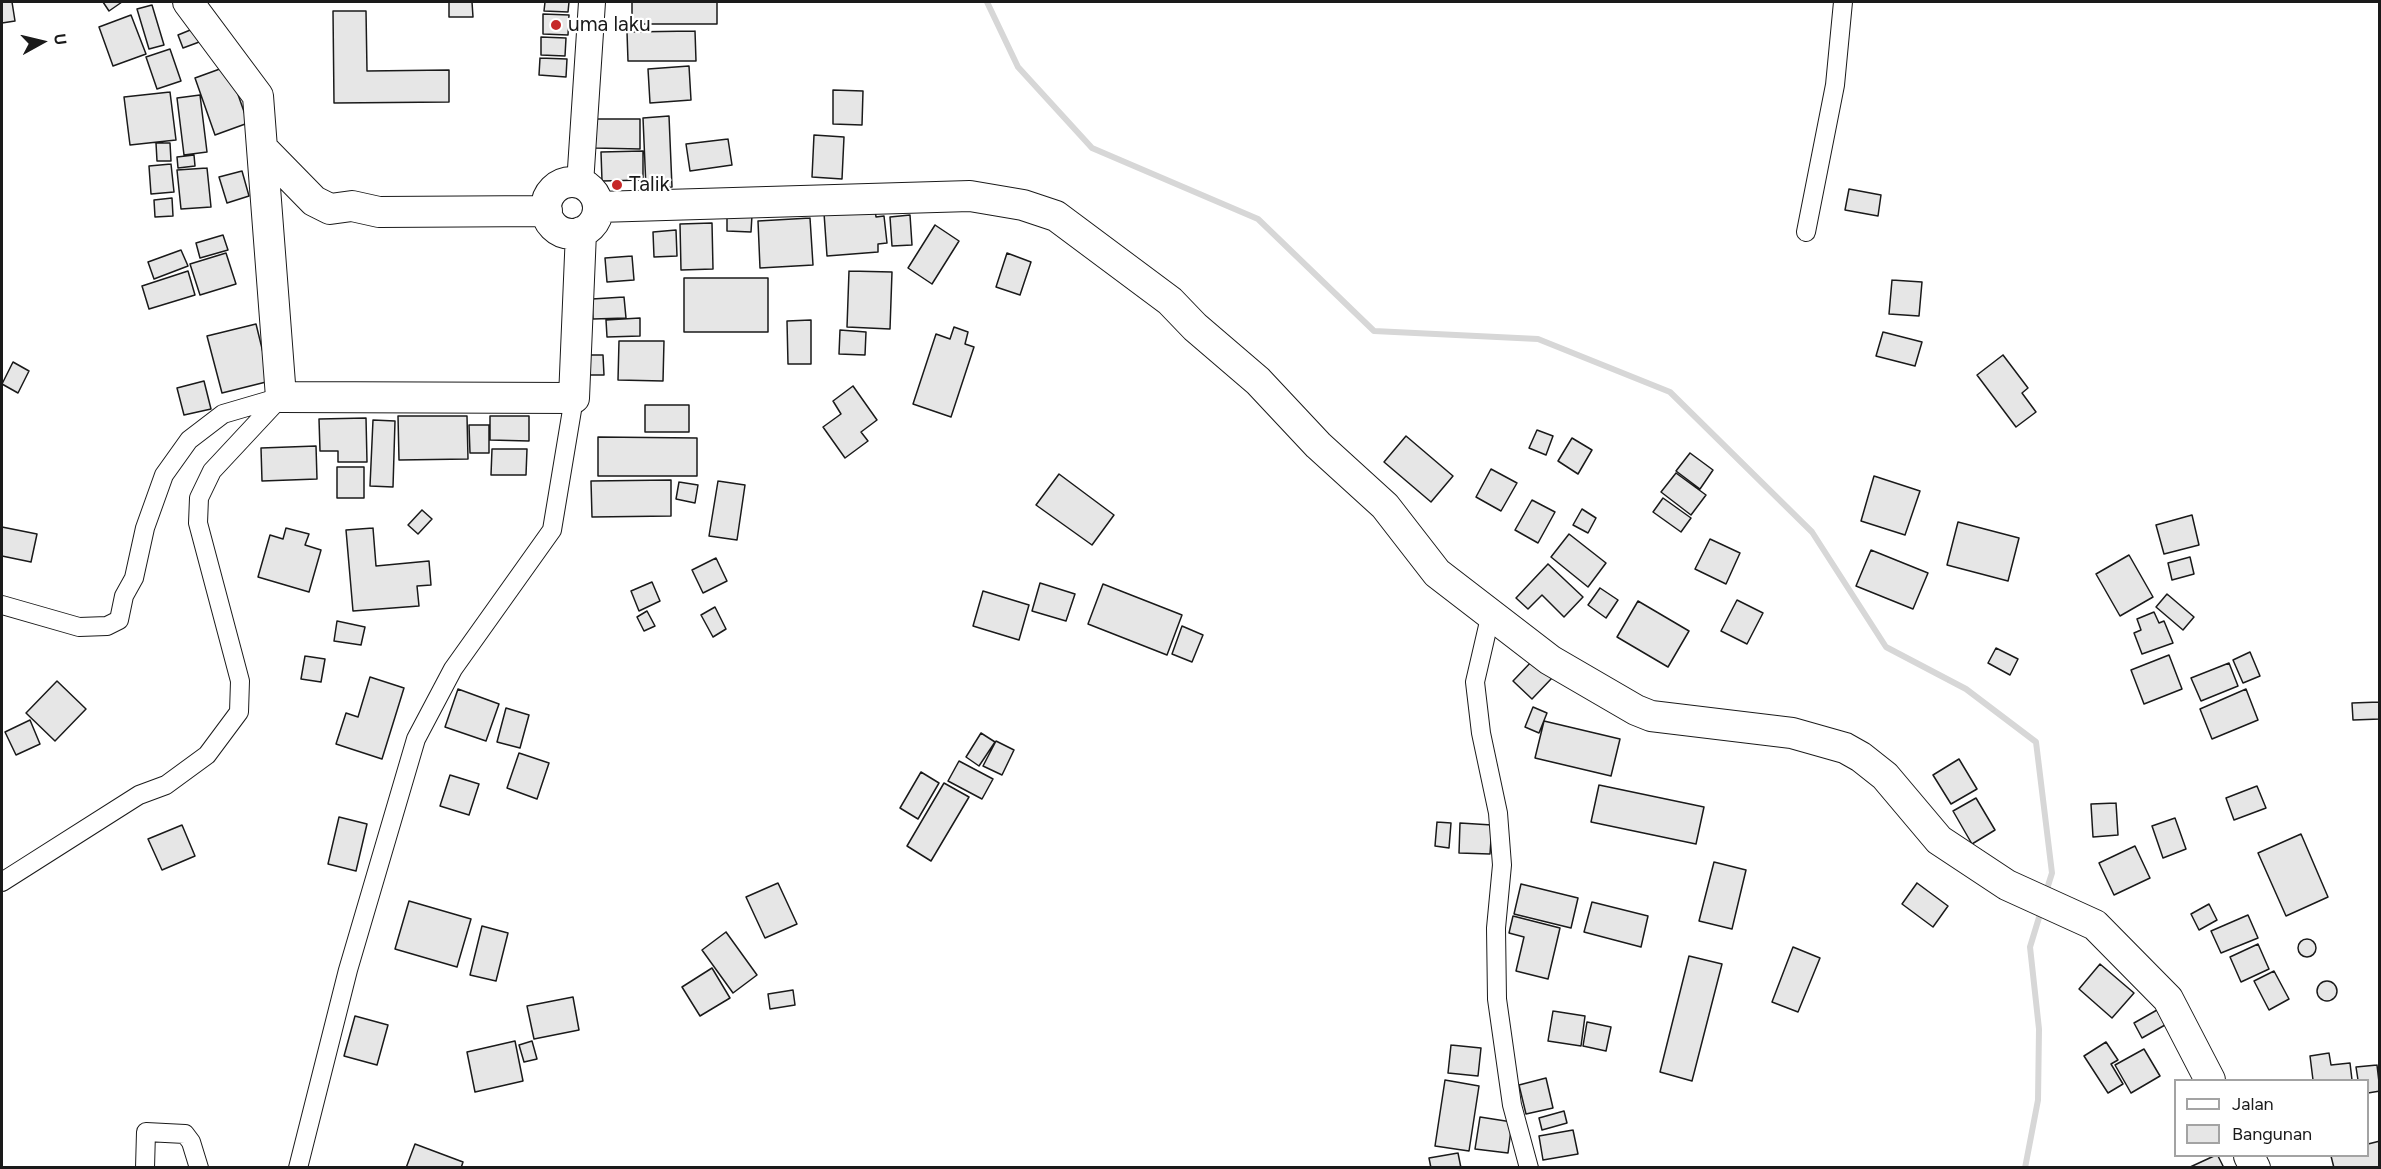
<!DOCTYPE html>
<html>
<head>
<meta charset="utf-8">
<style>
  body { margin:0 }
  #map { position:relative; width:2381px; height:1169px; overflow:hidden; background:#fff; font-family:Figtree,sans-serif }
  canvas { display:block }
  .frame { position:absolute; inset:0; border:3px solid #1a1a1a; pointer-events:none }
  .legend { position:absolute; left:2174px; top:1079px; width:195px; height:78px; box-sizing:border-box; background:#fff; border:2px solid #a3a3a3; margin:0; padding:8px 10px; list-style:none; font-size:18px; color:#1a1a1a }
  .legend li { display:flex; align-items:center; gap:12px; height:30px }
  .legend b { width:30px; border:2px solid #a3a3a3 }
  .north { position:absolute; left:12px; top:12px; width:60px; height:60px; -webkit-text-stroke:4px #fff; paint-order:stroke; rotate:82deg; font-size:16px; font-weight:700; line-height:24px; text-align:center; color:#1a1a1a }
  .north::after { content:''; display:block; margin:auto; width:21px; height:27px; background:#1a1a1a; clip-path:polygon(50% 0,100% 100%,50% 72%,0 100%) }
</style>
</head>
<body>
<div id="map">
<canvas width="2381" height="1169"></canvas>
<div class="frame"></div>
<ul class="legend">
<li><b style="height:8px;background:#fff"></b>Jalan</li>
<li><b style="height:16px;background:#e6e6e6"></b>Bangunan</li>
</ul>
<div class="north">U</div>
</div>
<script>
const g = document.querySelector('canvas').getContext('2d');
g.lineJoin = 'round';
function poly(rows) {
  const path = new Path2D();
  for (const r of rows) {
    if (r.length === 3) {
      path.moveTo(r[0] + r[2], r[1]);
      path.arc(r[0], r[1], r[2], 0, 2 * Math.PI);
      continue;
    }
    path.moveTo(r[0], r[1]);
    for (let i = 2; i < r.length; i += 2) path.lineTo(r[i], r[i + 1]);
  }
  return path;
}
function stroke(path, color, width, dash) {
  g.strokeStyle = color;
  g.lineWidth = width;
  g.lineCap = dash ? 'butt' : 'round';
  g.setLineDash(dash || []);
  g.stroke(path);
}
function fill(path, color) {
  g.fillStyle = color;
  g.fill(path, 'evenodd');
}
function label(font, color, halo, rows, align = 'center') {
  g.font = font + ' Figtree,sans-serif';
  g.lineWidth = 4.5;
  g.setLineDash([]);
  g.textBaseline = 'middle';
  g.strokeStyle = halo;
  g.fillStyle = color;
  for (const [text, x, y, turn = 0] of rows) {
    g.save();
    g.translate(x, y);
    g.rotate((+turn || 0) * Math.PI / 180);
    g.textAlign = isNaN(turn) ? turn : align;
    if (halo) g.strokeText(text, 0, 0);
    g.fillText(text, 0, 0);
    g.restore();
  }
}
stroke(poly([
  [987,2,1018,67,1092,148,1258,219,1374,331,1538,339,1670,392,1812,532,1886,647,1966,689,2036,742,2052,873,2046,892],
  [2025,1168,2038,1100,2039,1029,2030,947,2041,911]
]), '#d7d7d7', 6);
const building = poly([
  [2,2,12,2,15,21,2,23,2,2],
  [103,2,122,2,109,11,103,2],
  [449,2,472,2,473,17,449,17,449,2],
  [545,2,569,2,568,12,544,11,545,2],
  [632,2,717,2,717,24,632,24,632,2],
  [152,5,164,45,149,49,137,9,152,5],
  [333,11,366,11,367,71,449,70,449,102,334,103,333,11],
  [543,14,569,15,568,35,543,34,543,14],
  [131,15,146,54,113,66,99,27,131,15],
  [205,24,210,38,183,48,178,35,205,24],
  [695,31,696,61,628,61,627,32,695,31],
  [541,37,566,38,565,56,541,55,541,37],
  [170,49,181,81,157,89,146,57,170,49],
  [540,58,567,59,566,77,539,75,540,58],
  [228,66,248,123,215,135,195,78,228,66],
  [689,66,691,100,650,103,648,69,689,66],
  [833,90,863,91,862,125,833,124,833,90],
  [170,92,176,140,130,145,124,97,170,92],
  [200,95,207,152,184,155,177,98,200,95],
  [669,116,672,187,646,188,643,118,669,116],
  [594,119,640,119,640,149,594,148,594,119],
  [814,135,844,137,842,179,812,177,814,135],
  [728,139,732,165,690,171,686,144,728,139],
  [156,143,170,143,171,161,157,161,156,143],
  [643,151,643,180,602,181,601,152,643,151],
  [194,155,195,166,178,168,177,157,194,155],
  [171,164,174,192,151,194,149,166,171,164],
  [207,168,211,207,181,209,177,170,207,168],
  [242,171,249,196,227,203,219,177,242,171],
  [1849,189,1881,195,1878,216,1845,210,1849,189],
  [172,198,173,216,155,217,154,200,172,198],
  [875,209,876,217,884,216,887,243,878,244,878,252,827,256,824,213,875,209],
  [727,214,752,215,751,232,727,231,727,214],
  [910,215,912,245,892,246,890,217,910,215],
  [810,218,813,265,760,268,758,221,810,218],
  [712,223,713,269,681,270,680,224,712,223],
  [935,225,959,241,932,284,908,268,935,225],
  [676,230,677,256,654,257,653,232,676,230],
  [223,235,228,250,200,258,196,243,223,235],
  [181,250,188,266,154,279,148,262,181,250],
  [226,253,236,284,200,295,190,264,226,253],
  [1007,253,1031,262,1020,295,996,287,1007,253],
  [632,256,634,280,607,282,605,258,632,256],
  [188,271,195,295,149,309,142,286,188,271],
  [849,271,892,272,890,329,847,327,849,271],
  [684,278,768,278,768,332,684,332,684,278],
  [1892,280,1922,282,1919,316,1889,314,1892,280],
  [624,297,626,318,593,319,592,299,624,297],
  [640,318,640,336,607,337,606,320,640,318],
  [811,320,811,364,788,364,787,321,811,320],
  [256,324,270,381,222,393,207,336,256,324],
  [954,327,968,332,965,344,974,347,951,417,913,404,936,334,950,339,954,327],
  [840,330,866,332,865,355,839,354,840,330],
  [1883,332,1922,342,1915,366,1876,356,1883,332],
  [619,341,664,341,663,381,618,380,619,341],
  [589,355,603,355,604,375,590,375,589,355],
  [2003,355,2028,388,2022,393,2036,412,2016,427,1977,375,2003,355],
  [13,362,29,371,18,393,2,384,13,362],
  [204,381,211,409,184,415,177,388,204,381],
  [853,386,877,420,861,432,868,441,845,458,823,427,841,414,833,401,853,386],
  [645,405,689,405,689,432,645,432,645,405],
  [398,416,467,416,468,459,399,460,398,416],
  [490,416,529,416,529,441,490,440,490,416],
  [366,418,367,462,338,462,338,451,320,451,319,419,366,418],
  [373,420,395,421,393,487,370,486,373,420],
  [469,425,489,425,489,453,470,453,469,425],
  [1537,430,1553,436,1546,455,1529,448,1537,430],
  [1406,436,1453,476,1431,502,1384,462,1406,436],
  [598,437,697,438,697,476,598,476,598,437],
  [1572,438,1592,450,1578,474,1558,461,1572,438],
  [316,446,317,479,262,481,261,448,316,446],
  [492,449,527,449,526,475,491,475,492,449],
  [1690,453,1713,470,1700,489,1676,471,1690,453],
  [337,467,364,467,364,498,337,498,337,467],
  [1491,469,1517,483,1501,511,1476,497,1491,469],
  [1676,473,1706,495,1691,515,1661,492,1676,473],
  [1059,474,1114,515,1092,545,1036,505,1059,474],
  [1874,476,1920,491,1905,535,1861,521,1874,476],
  [671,480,671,516,592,517,591,481,671,480],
  [718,481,745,485,737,540,709,536,718,481],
  [679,482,698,485,695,503,676,499,679,482],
  [1663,498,1691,518,1681,532,1653,512,1663,498],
  [1532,500,1555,512,1538,543,1515,530,1532,500],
  [1582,509,1596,518,1588,533,1573,525,1582,509],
  [422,510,432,519,418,534,408,525,422,510],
  [2192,515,2199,545,2164,554,2156,525,2192,515],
  [1958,522,2019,538,2008,581,1947,565,1958,522],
  [2,527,37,534,31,562,2,556,2,527],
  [286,528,309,534,305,545,321,550,309,592,258,577,270,535,283,539,286,528],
  [373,528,376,566,429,561,431,585,417,586,419,606,353,611,346,530,373,528],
  [1569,534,1606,563,1588,587,1551,557,1569,534],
  [1710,539,1740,553,1726,584,1695,569,1710,539],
  [1871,550,1928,573,1913,609,1856,586,1871,550],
  [2129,555,2153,597,2120,616,2096,574,2129,555],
  [2190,557,2194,574,2172,580,2168,563,2190,557],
  [716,558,727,581,703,593,692,570,716,558],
  [1548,564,1583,597,1564,617,1542,595,1528,609,1516,598,1548,564],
  [652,582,660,601,639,611,631,591,652,582],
  [1040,583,1075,594,1066,621,1032,611,1040,583],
  [1103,584,1182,615,1167,655,1088,624,1103,584],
  [1600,588,1618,600,1606,618,1588,605,1600,588],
  [983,591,1029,605,1019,640,973,626,983,591],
  [2167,594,2194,617,2183,630,2156,607,2167,594],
  [1737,600,1763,613,1747,644,1721,631,1737,600],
  [1638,601,1689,631,1668,667,1617,637,1638,601],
  [715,607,726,629,713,637,701,615,715,607],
  [647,611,655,626,644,631,637,617,647,611],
  [2154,612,2159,623,2164,621,2173,643,2142,654,2134,633,2141,630,2137,619,2154,612],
  [337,621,365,627,361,645,334,641,337,621],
  [1182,626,1203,635,1192,662,1172,654,1182,626],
  [1996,648,2018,659,2010,675,1988,663,1996,648],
  [2250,652,2260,676,2243,683,2233,660,2250,652],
  [2169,655,2182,689,2144,704,2131,670,2169,655],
  [305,656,325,659,321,682,301,679,305,656],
  [1533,660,1552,678,1532,699,1513,681,1533,660],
  [2229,663,2238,686,2201,701,2191,678,2229,663],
  [370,677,404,688,382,759,336,744,346,713,358,717,370,677],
  [57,681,86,709,55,741,26,713,57,681],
  [458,689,499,704,486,741,445,727,458,689],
  [2246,689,2258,720,2212,739,2200,709,2246,689],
  [2379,702,2380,719,2353,720,2352,703,2379,702],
  [1533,707,1547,713,1539,733,1525,727,1533,707],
  [506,708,529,715,520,748,497,742,506,708],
  [30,720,40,744,16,755,5,732,30,720],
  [1544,721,1620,739,1611,776,1535,758,1544,721],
  [981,733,995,742,979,766,966,757,981,733],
  [996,741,1014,750,1002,775,983,766,996,741],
  [519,753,549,763,537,799,507,788,519,753],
  [1959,759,1977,789,1951,804,1933,775,1959,759],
  [959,761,993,779,982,799,948,781,959,761],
  [921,772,939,783,918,819,900,808,921,772],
  [450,775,479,784,469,815,440,806,450,775],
  [944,783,969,797,931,861,907,846,944,783],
  [1599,785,1704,807,1696,844,1591,822,1599,785],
  [2257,786,2266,808,2234,820,2226,798,2257,786],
  [1976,798,1995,830,1972,844,1953,811,1976,798],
  [2116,803,2118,835,2093,837,2091,804,2116,803],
  [339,817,367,824,356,871,328,864,339,817],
  [2175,818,2186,849,2163,858,2152,826,2175,818],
  [1437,822,1451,823,1449,848,1435,846,1437,822],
  [1460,823,1492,825,1490,854,1459,853,1460,823],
  [182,825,195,856,162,870,148,839,182,825],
  [2301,834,2328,897,2286,916,2258,853,2301,834],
  [2135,846,2150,878,2114,895,2099,863,2135,846],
  [1714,862,1746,870,1732,929,1699,921,1714,862],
  [778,883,797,924,765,938,746,897,778,883],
  [1917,883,1948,906,1933,927,1902,904,1917,883],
  [1521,884,1578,898,1571,928,1514,914,1521,884],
  [409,901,471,919,457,967,395,949,409,901],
  [1592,902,1648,916,1641,947,1584,932,1592,902],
  [2209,904,2217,920,2199,930,2191,914,2209,904],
  [2248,915,2258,938,2221,953,2211,931,2248,915],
  [1513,916,1560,928,1548,979,1516,971,1524,937,1509,933,1513,916],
  [482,926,508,933,496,981,470,975,482,926],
  [726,932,757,975,733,993,702,950,726,932],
  [2307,948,9],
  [2258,944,2269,969,2241,982,2230,957,2258,944],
  [1793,947,1820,958,1798,1012,1772,1002,1793,947],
  [1689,956,1722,964,1692,1081,1660,1072,1689,956],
  [2100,964,2134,993,2112,1018,2079,989,2100,964],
  [712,968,730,998,700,1016,682,987,712,968],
  [2274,971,2289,999,2269,1010,2254,981,2274,971],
  [2327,991,10],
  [793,990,795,1005,770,1009,768,994,793,990],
  [573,997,579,1030,534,1039,527,1006,573,997],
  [2157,1010,2165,1025,2142,1038,2134,1023,2157,1010],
  [1553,1011,1585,1016,1581,1046,1548,1041,1553,1011],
  [355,1016,388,1025,377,1065,344,1056,355,1016],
  [1587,1022,1611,1027,1606,1051,1583,1046,1587,1022],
  [515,1041,523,1081,475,1092,467,1052,515,1041],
  [532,1041,537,1059,524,1062,519,1045,532,1041],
  [2106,1042,2118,1060,2111,1064,2123,1084,2108,1093,2084,1056,2106,1042],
  [1451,1045,1481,1048,1478,1076,1448,1073,1451,1045],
  [2144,1049,2160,1076,2131,1093,2115,1065,2144,1049],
  [2329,1053,2331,1065,2350,1063,2352,1080,2313,1080,2310,1056,2329,1053],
  [2377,1065,2380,1091,2368,1093,2368,1080,2358,1080,2356,1067,2377,1065],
  [1546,1078,1553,1108,1526,1114,1519,1085,1546,1078],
  [1445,1080,1479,1086,1469,1151,1435,1146,1445,1080],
  [1564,1111,1567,1123,1542,1130,1539,1118,1564,1111],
  [1480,1117,1512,1122,1508,1153,1475,1149,1480,1117],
  [1573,1130,1578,1154,1543,1160,1539,1136,1573,1130],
  [2380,1141,2380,1168,2334,1168,2331,1156,2368,1156,2368,1144,2380,1141],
  [415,1144,463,1162,461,1168,406,1168,415,1144],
  [1458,1153,1461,1168,1431,1168,1429,1158,1458,1153],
  [2214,1156,2218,1156,2224,1168,2188,1168,2214,1156]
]);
fill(building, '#e6e6e6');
stroke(building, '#1a1a1a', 1.5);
const street = poly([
  [1806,232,1835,85,1843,2],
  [2,605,79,627,107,626,119,620,124,596,134,578,145,528,164,475,189,440,223,414,281,397],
  [1491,613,1475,682,1481,733,1498,813,1502,865,1496,928,1497,999,1512,1105,1529,1168],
  [2,882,139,795,166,785,207,755,239,712,240,681,198,523,199,498,212,471,281,397],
  [145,1168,146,1132,185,1134,191,1142,199,1168],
  [298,1168,348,970,416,739,453,669,552,530,574,398]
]);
const secondary = poly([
  [580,184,592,2]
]);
const primary = poly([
  [188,2,258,96,281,397,574,398,581,232],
  [264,150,314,201,330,209,352,206,379,212,547,211],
  [572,208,26],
  [598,207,970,196,1023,205,1056,216,1170,301,1195,327,1258,381,1318,445,1385,506,1437,573,1550,660,1636,710,1651,716,1792,733,1845,748,1861,757,1885,776,1939,840,2007,885,2095,925,2168,999,2210,1080],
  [2249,1156,2255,1168]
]);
stroke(street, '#1a1a1a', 20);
stroke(secondary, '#1a1a1a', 28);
stroke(primary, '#1a1a1a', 32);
stroke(street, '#fff', 18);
stroke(secondary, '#fff', 26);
stroke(primary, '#fff', 30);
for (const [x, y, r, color] of [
  [556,25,6,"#c62828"],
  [617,185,6,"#c62828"]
]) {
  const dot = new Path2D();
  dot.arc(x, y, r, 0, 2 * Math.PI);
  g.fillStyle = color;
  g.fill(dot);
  stroke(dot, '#fff', 2);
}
label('21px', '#1a1a1a', '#fff', [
  ["uma laku",568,25],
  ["Talik",629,185]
], 'left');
</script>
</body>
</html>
